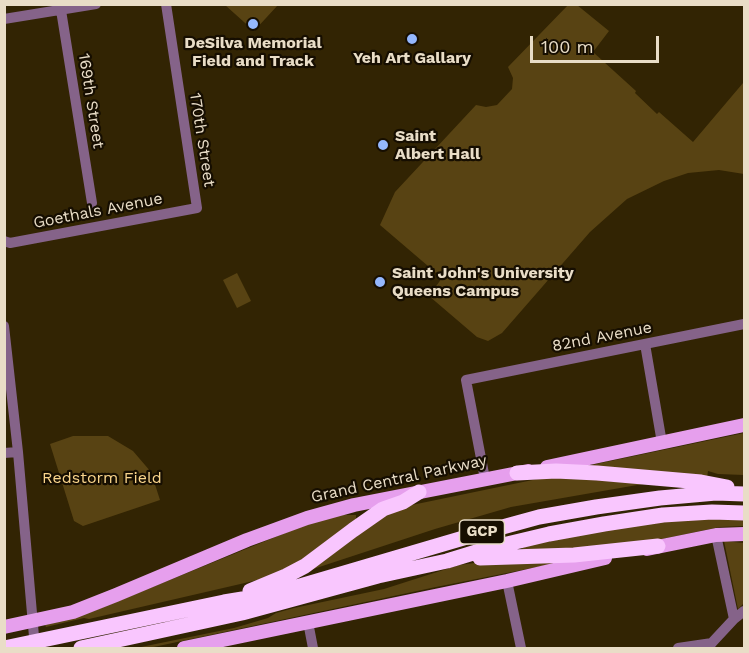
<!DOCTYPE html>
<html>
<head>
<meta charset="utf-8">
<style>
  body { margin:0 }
  #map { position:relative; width:749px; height:653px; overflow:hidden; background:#322403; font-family:"Work Sans",sans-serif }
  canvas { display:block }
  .frame { position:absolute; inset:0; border:6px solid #e9ddc7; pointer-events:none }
  .scale { position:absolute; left:530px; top:36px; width:129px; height:27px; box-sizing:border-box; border:3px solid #e9ddc7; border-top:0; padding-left:8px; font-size:18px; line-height:21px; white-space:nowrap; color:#e9ddc7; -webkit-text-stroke:4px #160e01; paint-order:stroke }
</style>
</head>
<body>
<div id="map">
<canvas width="749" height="653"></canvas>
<div class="frame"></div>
<div class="scale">100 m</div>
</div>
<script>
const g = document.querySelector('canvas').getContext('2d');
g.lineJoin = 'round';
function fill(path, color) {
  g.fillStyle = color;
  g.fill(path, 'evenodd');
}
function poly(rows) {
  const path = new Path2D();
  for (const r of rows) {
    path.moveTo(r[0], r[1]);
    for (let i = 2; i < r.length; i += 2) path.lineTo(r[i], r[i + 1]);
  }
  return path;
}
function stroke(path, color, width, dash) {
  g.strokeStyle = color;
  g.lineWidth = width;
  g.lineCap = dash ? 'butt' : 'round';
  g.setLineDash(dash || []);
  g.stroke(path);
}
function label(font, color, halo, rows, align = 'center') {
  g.font = font + ' "Work Sans",sans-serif';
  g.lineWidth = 4.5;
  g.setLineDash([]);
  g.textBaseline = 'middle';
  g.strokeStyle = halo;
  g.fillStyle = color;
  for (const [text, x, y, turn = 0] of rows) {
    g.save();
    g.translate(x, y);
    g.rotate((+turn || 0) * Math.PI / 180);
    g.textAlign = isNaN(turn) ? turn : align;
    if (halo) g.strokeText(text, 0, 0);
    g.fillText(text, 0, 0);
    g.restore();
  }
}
fill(poly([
  [569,4,577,5,609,31,593,52,636,91,635,93,657,114,659,112,693,142,743,83,744,84,744,174,719,170,688,173,664,181,627,199,590,232,502,333,488,341,477,337,429,296,442,278,380,225,395,192,476,105,486,107,497,105,512,89,513,78,508,67],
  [225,5,278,5,254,31],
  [237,273,251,301,237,308,223,280],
  [744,433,744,475,718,474,708,471,707,478,577,468],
  [73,436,108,436,133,451,151,472,160,500,83,526,74,521,50,444],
  [552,476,643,484,511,507,435,529,301,573,365,525,407,506],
  [343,515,356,515,356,522,312,558,275,576,89,619,84,618,46,627,45,625,77,617,106,606,295,529,323,519],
  [744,516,744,526,720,527,633,545,523,551,522,548,563,535,667,520],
  [724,541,744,543,744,603,738,609],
  [588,557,436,587,149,648,136,648,234,628,268,618,276,613,294,608,384,589,459,565,490,561]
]), '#584313');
stroke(poly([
  [60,4,92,203],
  [4,19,96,4],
  [4,241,10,243,197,208,166,4],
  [4,326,18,452,35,648],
  [645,344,662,443],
  [4,453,18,452],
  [485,479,466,380,744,324],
  [716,535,734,619],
  [507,581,521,648],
  [308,622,313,648],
  [678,648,712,643],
  [707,648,734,619,744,611]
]), '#856389', 10);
stroke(poly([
  [547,467,744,425],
  [647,549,716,535,744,534],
  [4,627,73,612,116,595,247,540,307,518,354,505,528,471],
  [184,648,507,581,605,558]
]), '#e69fed', 14);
stroke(poly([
  [517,473,556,471,597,473,701,482,727,487],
  [480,558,574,555,658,546],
  [250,591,286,576,305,566,353,530,383,509,403,502,419,492],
  [4,648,224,602,273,594,477,534,539,517,596,507,660,498,716,493,744,494],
  [81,648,242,613,378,576,447,561,486,549,549,534,604,524,663,515,712,512,744,513]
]), '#f9c6fe', 15);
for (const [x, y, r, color] of [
  [253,24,6,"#94b7fd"],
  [412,39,6,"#94b7fd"],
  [383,145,6,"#94b7fd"],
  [380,282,6,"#94b7fd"]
]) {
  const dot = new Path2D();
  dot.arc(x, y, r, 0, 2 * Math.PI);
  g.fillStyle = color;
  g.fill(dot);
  stroke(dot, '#160e01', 2);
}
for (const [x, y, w] of [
  [482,532,45]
]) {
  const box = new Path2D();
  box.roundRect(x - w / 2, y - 12, w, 24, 4.5);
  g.fillStyle = '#160e01';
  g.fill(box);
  stroke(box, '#e9ddc7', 1.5);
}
label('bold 15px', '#e9ddc7', null, [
  ["GCP",482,532]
]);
label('bold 16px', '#e9ddc7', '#160e01', [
  ["DeSilva Memorial",253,43],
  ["Field and Track",253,61],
  ["Yeh Art Gallary",412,58],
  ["Saint",395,136,"left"],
  ["Albert Hall",395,154,"left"],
  ["Saint John's University",392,273,"left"],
  ["Queens Campus",392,291,"left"]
]);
label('16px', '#e9ddc7', '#160e01', [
  ["169th Street",91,101,81],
  ["170th Street",202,140,81],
  ["Goethals Avenue",98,211,-11],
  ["82nd Avenue",602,337,-11],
  ["Grand Central Parkway",399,479,-12]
]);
label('16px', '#f9d48b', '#160e01', [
  ["Redstorm Field",102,478]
]);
</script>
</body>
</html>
